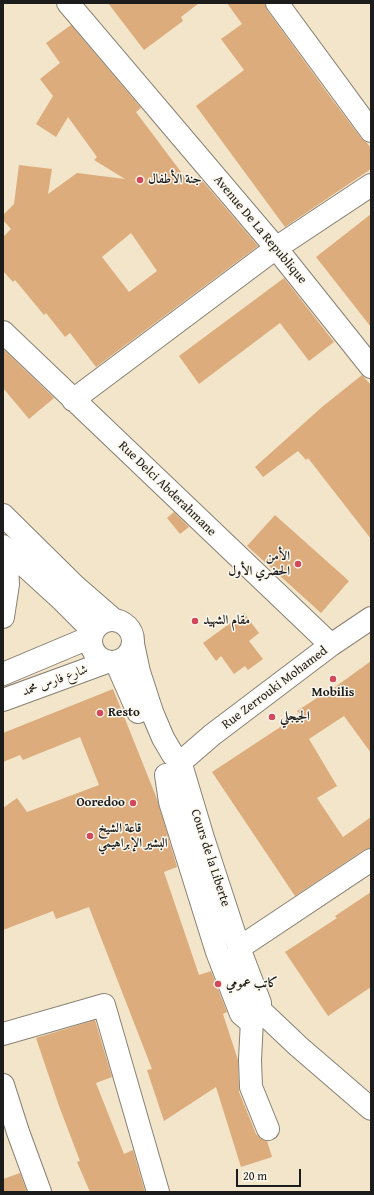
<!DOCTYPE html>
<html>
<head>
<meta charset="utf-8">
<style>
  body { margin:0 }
  #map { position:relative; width:374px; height:1195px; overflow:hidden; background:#f3e5ca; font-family:"Gentium Book Plus",serif }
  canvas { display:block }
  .frame { position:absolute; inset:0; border:4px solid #1c1c1c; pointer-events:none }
  .scale { position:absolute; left:236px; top:1169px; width:65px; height:18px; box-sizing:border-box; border:2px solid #1c1c1c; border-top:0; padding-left:5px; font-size:12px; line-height:14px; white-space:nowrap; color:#1c1c1c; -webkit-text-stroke:3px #fbf7ec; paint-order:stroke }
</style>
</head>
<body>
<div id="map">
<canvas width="374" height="1195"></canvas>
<div class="frame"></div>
<div class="scale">20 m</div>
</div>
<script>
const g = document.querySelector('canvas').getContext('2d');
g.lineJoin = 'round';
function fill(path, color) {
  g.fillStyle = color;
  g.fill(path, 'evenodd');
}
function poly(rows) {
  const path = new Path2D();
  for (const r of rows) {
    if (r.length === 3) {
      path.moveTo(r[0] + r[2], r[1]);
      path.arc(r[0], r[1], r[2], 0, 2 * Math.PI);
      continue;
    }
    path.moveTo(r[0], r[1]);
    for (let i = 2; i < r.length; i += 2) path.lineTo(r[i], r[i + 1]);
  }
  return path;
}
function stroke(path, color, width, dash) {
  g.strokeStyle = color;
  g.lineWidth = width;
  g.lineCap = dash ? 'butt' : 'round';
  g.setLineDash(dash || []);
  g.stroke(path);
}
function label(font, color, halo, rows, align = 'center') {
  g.font = font + ' "Gentium Book Plus",Amiri,serif';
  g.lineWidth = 3;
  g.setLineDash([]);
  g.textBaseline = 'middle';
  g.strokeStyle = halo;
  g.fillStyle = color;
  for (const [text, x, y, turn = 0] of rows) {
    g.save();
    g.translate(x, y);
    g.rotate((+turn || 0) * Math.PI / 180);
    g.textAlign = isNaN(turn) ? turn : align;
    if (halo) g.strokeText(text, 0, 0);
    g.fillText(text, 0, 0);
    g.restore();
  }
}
fill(poly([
  [108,3,199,3,181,17,183,21,144,50],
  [227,3,265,3,267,10,331,98,361,138,367,143,371,148,371,169,285,227,196,106,244,70,221,39,242,24],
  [71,25,141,108,136,112,190,184,199,177,258,246,96,367,70,333,65,337,46,313,44,315,15,280,13,282,3,271,3,237,11,229,3,220,3,215,14,204,19,165,52,169,48,194,77,173,125,179,94,160,97,157,68,117,56,137,36,124,53,96,40,79,60,63,46,43],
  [131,233,157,271,129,292,102,257],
  [371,214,371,327,316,257],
  [284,278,334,342,309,361,280,323,199,384,179,356],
  [3,349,54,398,29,419,3,388],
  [362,375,371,385,371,539,308,458,306,460,298,451,263,477,255,467,322,407],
  [174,512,189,527,180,534,167,518],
  [275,515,349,581,321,613,247,546],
  [244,613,259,633,249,641,263,659,248,670,245,666,234,674,221,656,216,661,203,643],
  [371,661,371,753,344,716,309,739,337,786,317,798,343,837,371,817,371,848,364,850,295,896,212,772,300,714,297,711,323,694,324,695],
  [113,689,157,799,177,867,164,872,199,975,211,971,227,1012,223,1014,238,1060,239,1092,256,1134,261,1139,267,1141,272,1157,241,1167,216,1087,164,1121,147,1070,152,1069,89,907,56,919,53,911,3,930,3,808,17,798,27,812,99,785,80,737,23,760,20,755,3,762,3,733],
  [371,892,371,987,328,1016,285,952,337,918,335,916],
  [95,1020,112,1077,96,1083,124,1154,133,1150,145,1192,90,1192,77,1162,80,1161,59,1106,36,1038],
  [20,1173,27,1192,3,1192,3,1179]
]), '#dcac7c');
const minor = poly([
  [277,3,371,131],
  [3,332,331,645],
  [73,400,276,248,371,185],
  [3,515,75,586,113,619],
  [3,546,62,600,93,631],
  [3,617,8,584,6,549],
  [112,641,21],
  [133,644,139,672,152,712,163,738,173,755],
  [116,662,138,712],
  [3,674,91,637],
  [3,700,107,662],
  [182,761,212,735,331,645,371,618],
  [166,775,170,802,217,952,241,1014,248,1020,252,1020,259,1015,260,1010,260,1003,239,948,203,838,182,768],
  [239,948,371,860],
  [260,1010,298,1046,371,1109],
  [252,1020,250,1060,251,1087,268,1129],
  [3,1034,104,1005,158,1192],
  [3,1085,18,1132,40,1192]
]);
const major = poly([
  [68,3,276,248,371,367]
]);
stroke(minor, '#888073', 24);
stroke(major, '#888073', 24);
stroke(minor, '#fff', 22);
stroke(major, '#fff', 22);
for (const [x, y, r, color] of [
  [140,180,4,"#d1495b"],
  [298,564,4,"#d1495b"],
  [195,621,4,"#d1495b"],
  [333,679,4,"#d1495b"],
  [100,713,4,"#d1495b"],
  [272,717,4,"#d1495b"],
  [133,803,4,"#d1495b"],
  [90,836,4,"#d1495b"],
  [218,984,4,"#d1495b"]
]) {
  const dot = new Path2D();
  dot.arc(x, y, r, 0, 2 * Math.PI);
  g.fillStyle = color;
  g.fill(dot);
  stroke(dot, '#fbf7ec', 1.5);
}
label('bold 13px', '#1c1c1c', '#fbf7ec', [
  ["جنة الأطفال",148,180],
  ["الأمن",290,557,"right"],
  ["الحضري الأول",290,572,"right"],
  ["مقام الشهيد",203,621],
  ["Mobilis",333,693,"center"],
  ["Resto",108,713],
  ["الجيجلي",280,717],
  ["Ooredoo",125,803,"right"],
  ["قاعة الشيخ",98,829],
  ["البشير الإبراهيمي",98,844],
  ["كاتب عمومي",226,984]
], 'left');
label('13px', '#1c1c1c', '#fbf7ec', [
  ["Avenue De La Republique",260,230,50],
  ["Rue Delci Abderahmane",167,489,44],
  ["شارع فارس محمد",55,681,-20],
  ["Rue Zerrouki Mohamed",275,688,-37],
  ["Cours de la Liberte",210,858,72]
]);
</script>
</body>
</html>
